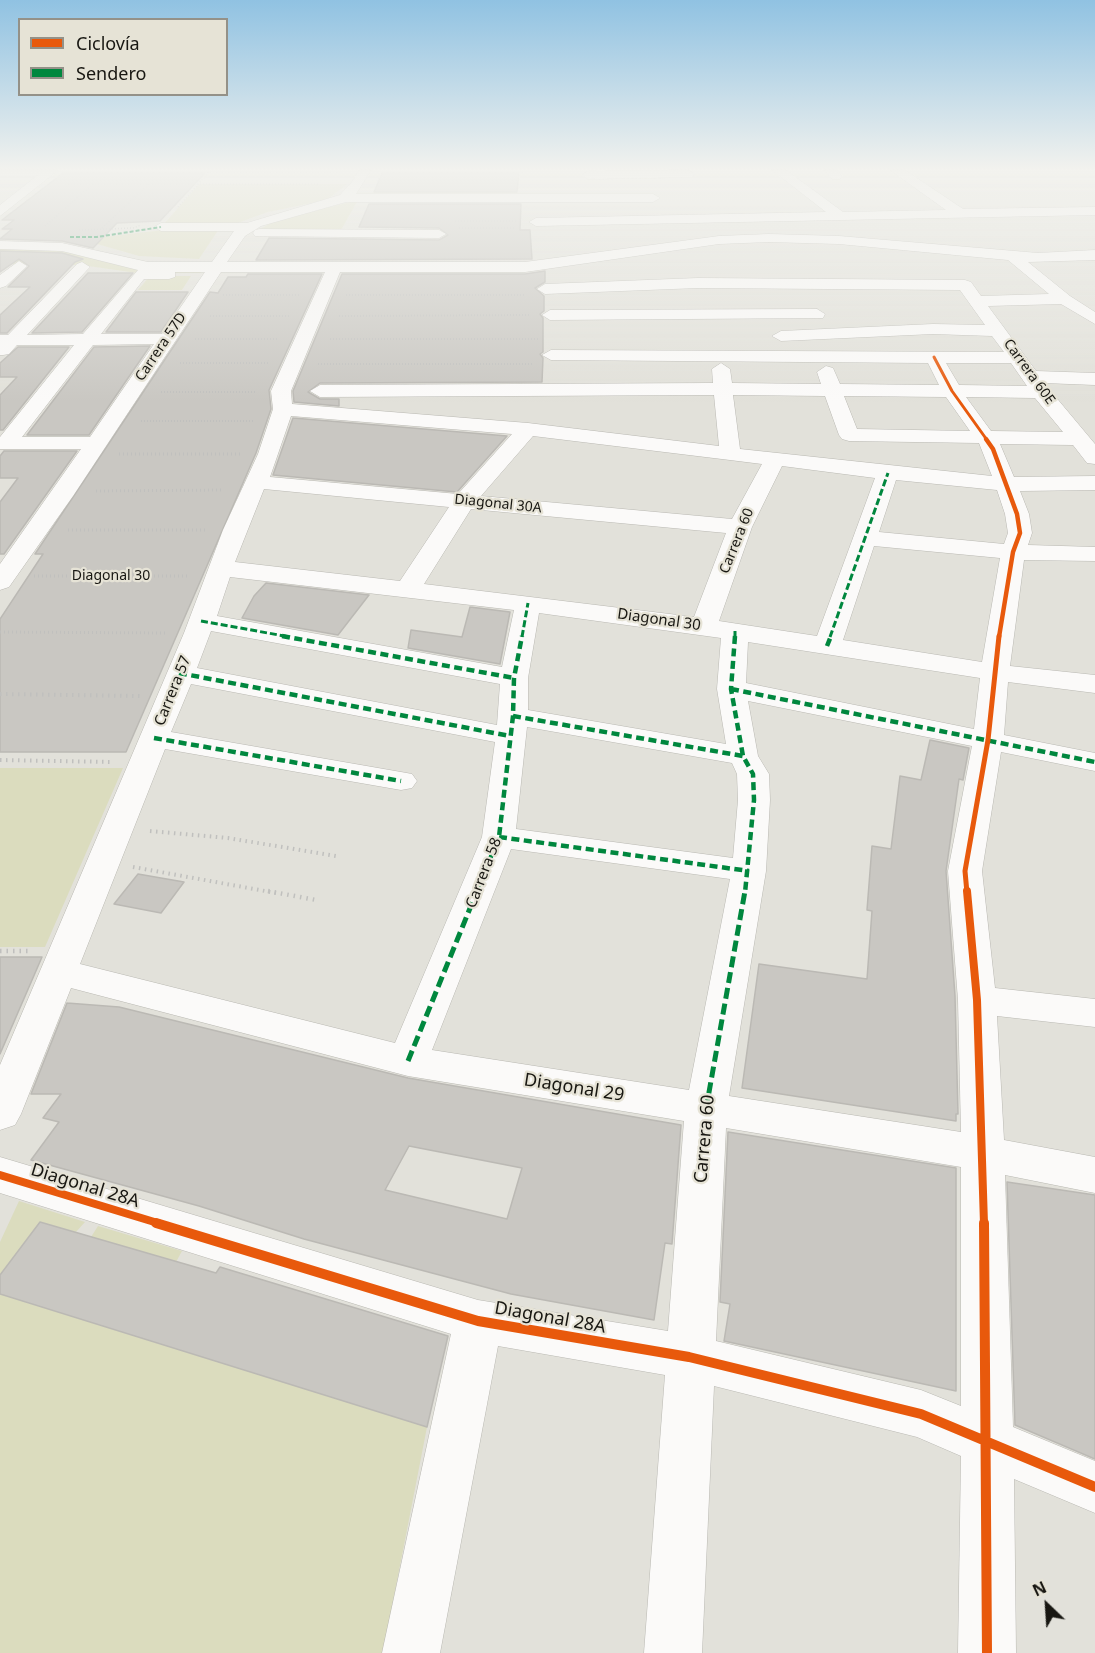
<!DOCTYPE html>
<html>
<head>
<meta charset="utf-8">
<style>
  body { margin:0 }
  #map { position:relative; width:1095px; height:1653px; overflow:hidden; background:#e2e1da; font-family:"Noto Sans",sans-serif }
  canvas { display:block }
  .legend { position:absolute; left:18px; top:18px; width:210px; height:78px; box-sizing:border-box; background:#e6e3d6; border:2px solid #949188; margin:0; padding:8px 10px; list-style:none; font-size:18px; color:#181712 }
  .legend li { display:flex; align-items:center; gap:12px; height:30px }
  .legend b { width:30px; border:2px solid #949188 }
  .north { position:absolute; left:1017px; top:1575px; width:60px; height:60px; -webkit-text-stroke:4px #e6e3d6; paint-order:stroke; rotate:335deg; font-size:16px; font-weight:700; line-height:24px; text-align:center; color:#181712 }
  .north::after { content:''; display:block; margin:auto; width:21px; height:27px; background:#181712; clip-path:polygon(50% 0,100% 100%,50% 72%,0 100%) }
</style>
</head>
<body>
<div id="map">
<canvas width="1095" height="1653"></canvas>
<ul class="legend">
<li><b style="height:8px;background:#e8590c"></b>Ciclovía</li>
<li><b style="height:8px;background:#00873e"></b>Sendero</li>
</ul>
<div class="north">N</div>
</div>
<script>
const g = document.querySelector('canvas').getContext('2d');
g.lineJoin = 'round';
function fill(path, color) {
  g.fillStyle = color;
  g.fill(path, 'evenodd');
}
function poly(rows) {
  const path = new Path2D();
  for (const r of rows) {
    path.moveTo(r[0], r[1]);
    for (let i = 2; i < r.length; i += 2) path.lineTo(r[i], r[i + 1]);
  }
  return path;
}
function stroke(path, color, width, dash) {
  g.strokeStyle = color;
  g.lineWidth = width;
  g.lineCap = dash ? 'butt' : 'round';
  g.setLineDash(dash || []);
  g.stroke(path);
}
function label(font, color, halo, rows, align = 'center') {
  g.font = font + ' "Noto Sans",sans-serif';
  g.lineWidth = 4.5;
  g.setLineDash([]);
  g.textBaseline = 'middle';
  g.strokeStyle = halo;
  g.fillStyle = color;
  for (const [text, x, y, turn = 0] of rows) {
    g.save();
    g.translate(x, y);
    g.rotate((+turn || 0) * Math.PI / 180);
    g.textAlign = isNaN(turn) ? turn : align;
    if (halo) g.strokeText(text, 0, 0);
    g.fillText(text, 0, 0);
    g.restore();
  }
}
fill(poly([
  [199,184,347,184,327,200,268,212,235,224,163,225],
  [358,200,340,232,255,232,274,221],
  [219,229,199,259,139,256,90,242,94,238,163,230],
  [0,247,68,252,142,270,203,270,201,273,137,273,81,265,0,264],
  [150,276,191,276,182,290,138,290],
  [0,768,123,768,45,947,0,947],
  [19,1201,85,1222,76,1232,40,1222,0,1275,0,1242],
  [98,1226,182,1251,176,1262,91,1237],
  [0,1294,427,1427,383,1653,0,1653]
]), '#dbdcbe');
const building = poly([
  [63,173,205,173,160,221,117,223,93,248,62,241,0,239,12,229,2,229,14,220,2,220,63,173],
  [382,173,519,173,517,192,374,192,382,173],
  [369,204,521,204,520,230,530,230,532,259,256,260,269,238,439,240,448,235,439,228,359,227,369,204],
  [0,251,62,253,83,259,75,262,7,333,0,333,0,315,30,287,8,287,29,266,19,259,0,272,0,251],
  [545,271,545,282,535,288,544,296,544,311,540,314,543,318,543,352,540,354,543,358,542,382,320,383,308,392,320,399,339,399,339,406,294,402,293,391,342,274,525,274,545,271],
  [88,273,133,273,82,332,32,333,88,273],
  [248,274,322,274,269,390,271,409,256,453,126,752,0,752,0,619,43,554,35,554,210,292,218,293,228,277,246,277,248,274],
  [136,292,188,292,161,332,106,332,136,292],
  [150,346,89,435,27,435,94,347,150,346],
  [18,347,69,347,3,430,0,430,0,395,17,377,0,377,0,363,18,347],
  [293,418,507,436,457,492,273,475,293,418],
  [4,451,77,451,4,554,0,554,0,502,18,478,0,478,0,456,4,451],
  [266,583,369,595,338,635,242,618,254,596,266,583],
  [470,607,510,612,500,664,408,648,411,630,462,637,470,607],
  [930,740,969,748,963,780,959,779,946,871,955,996,958,1114,956,1114,956,1121,742,1088,759,964,867,979,872,911,867,910,872,846,891,849,900,776,921,780,930,740],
  [138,874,184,882,161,913,114,904,138,874],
  [0,957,42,957,0,1054,0,957],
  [67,1003,119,1007,408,1078,681,1125,672,1244,665,1243,654,1320,511,1294,304,1239,199,1206,31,1160,59,1122,43,1118,61,1094,31,1094,67,1003],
  [409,1146,522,1168,507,1219,385,1190,409,1146],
  [728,1132,956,1168,956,1391,724,1341,730,1304,720,1302,728,1132],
  [1007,1182,1095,1195,1095,1459,1015,1425,1007,1182],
  [40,1222,216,1273,220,1267,448,1336,427,1427,0,1294,0,1275,40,1222]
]);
fill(building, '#c9c7c2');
stroke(building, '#bbb9b4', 1.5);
const minor = poly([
  [0,170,57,170,57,171,0,216,0,205,38,175,0,175,0,170],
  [359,170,371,170,356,194,653,194,660,198,653,202,346,202,261,226,245,236,227,262,525,262,719,236,769,234,839,236,1038,253,1095,250,1095,260,1028,262,1070,296,1095,312,1095,324,1061,304,988,306,1036,371,1095,373,1095,385,1044,383,1095,444,1095,464,1087,463,1073,445,1000,444,1014,477,1095,476,1095,490,1020,491,1029,514,1032,533,1028,545,1095,547,1095,561,1024,560,1010,666,1095,675,1095,693,1008,682,1004,735,1095,753,1095,771,1001,752,982,871,995,988,1095,999,1095,1027,997,1016,1004,1140,1095,1157,1095,1193,1005,1175,1013,1427,1095,1461,1095,1513,1014,1479,1016,1653,958,1653,961,1456,917,1437,714,1386,702,1653,644,1653,665,1375,498,1346,440,1653,382,1653,451,1334,0,1193,0,1157,478,1300,668,1331,684,1121,408,1076,71,988,21,1114,15,1125,0,1130,0,1065,184,633,223,530,258,454,273,409,271,391,325,272,221,272,73,496,9,587,0,590,0,564,81,449,0,449,0,437,74,345,17,345,9,354,3,355,0,355,0,335,8,335,77,264,82,262,90,267,87,270,27,335,83,334,138,270,62,251,0,249,0,241,62,243,148,262,212,262,234,231,161,231,154,227,161,223,247,223,340,195,352,182,359,170],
  [769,242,839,244,1008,260,1049,294,981,296,971,282,965,280,698,278,545,284,537,289,545,294,698,288,960,290,985,325,933,324,781,331,772,336,781,341,933,334,992,336,1004,352,551,350,542,355,551,360,928,363,939,385,840,384,833,368,826,366,817,372,821,384,732,383,730,369,721,363,712,369,713,383,320,385,310,391,320,397,714,395,719,446,528,423,292,404,291,391,340,272,525,272,719,244,769,242],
  [175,272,205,272,162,334,101,334,144,279,169,279,175,277,175,272],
  [154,344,90,437,22,437,93,345,154,344],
  [946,363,1011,363,1027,386,959,385,946,363],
  [733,395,825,396,839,435,842,439,849,441,979,443,992,476,740,449,733,395],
  [844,396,946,397,970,431,857,429,844,396],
  [966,397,1035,398,1063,432,991,431,966,397],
  [291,416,512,434,458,494,270,477,291,416],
  [533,436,730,460,762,464,732,519,481,496,533,436],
  [782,466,875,478,817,636,719,621,752,527,782,466],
  [896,480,997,490,1005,514,1008,533,1004,544,879,532,896,480],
  [264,489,449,507,400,581,235,562,264,489],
  [471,509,726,533,694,617,424,584,471,509],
  [874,546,1000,558,982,662,843,640,874,546],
  [230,577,514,610,502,667,217,616,230,577],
  [539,613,721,638,717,689,726,744,528,710,528,678,539,613],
  [211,631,500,684,497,725,197,668,211,631],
  [748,642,980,678,974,729,746,683,748,642],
  [191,684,495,742,482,837,395,1043,80,964,165,749,401,790,412,788,417,781,412,774,401,772,171,732,191,684],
  [748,701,972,746,948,871,958,1000,961,1132,729,1096,766,871,770,800,769,774,758,756,748,701],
  [527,727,732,763,737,774,738,800,733,858,516,829,527,727],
  [511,849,730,879,689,1090,432,1050,511,849],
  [726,1128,961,1167,961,1406,921,1390,716,1341,726,1128],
  [688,170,694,174,692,177,588,179,582,175,588,171,688,170],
  [772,170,786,170,843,212,946,210,890,170,905,170,963,209,1095,207,1095,215,536,226,529,222,536,218,826,212,772,170],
  [824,170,837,170,842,176,840,179,832,179,824,170],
  [260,229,439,230,446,234,439,238,255,236,253,233,255,230,260,229],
  [19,261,27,266,24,269,6,286,0,288,0,275,19,261],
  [817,309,825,314,823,318,550,320,542,315,550,310,817,309]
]);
stroke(minor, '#b9b8b2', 1);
stroke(poly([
  [72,172,340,172],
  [384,172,524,172],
  [65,184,318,184],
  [178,207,209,172],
  [455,221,516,221],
  [45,226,93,184],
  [102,228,149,184],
  [459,228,515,228],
  [79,230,133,228,141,225]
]), '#c0c0be', 1.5, [1, 2]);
stroke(poly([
  [223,295,299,295],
  [346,295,524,295],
  [210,316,289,316],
  [339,316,529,315],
  [195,339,277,339],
  [330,339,538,339],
  [180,363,268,363],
  [318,364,532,364],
  [161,392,256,392],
  [141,421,253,421]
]), '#c0c0be', 2, [1, 2]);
stroke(poly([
  [119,454,240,454],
  [96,491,223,490],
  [68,530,208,530],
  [34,576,189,576],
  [0,632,167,633]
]), '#c0c0be', 3, [1, 3]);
stroke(poly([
  [0,694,140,696],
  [0,760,113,762],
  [150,831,228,838,336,856],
  [133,867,276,893]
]), '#c0c0be', 4, [1.5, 4.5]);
stroke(poly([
  [268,891,316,900],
  [0,951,32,951]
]), '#c0c0be', 4.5, [1.5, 5]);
fill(minor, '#fbfaf9');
stroke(poly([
  [70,237,97,237,161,227]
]), '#00873e', 2, [4, 2]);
stroke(poly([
  [201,621,290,637],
  [522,637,528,603],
  [735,637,735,631],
  [830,637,888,473]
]), '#00873e', 3, [7, 3]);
stroke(poly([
  [282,636,514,678],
  [735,636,731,689,743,756,753,774,754,800,745,893],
  [827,646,831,636],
  [179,673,510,736],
  [731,689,1095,762],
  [513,716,743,756],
  [154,738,401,781],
  [499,837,749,871],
  [476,893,499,837,513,716,514,678,522,636]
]), '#00873e', 4.5, [8, 4.5]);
stroke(poly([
  [408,1061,477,891],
  [706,1109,745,891]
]), '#00873e', 5, [11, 5]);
stroke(poly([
  [934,357,952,391,987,440]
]), '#e8590c', 3);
stroke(poly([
  [986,439,993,449,1017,514,1020,533,1013,552,999,637]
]), '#e8590c', 4.5);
stroke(poly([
  [967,893,965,871,988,740,999,636]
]), '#e8590c', 5);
stroke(poly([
  [967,891,977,1000,984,1224],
  [0,1175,161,1224]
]), '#e8590c', 8);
stroke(poly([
  [156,1223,478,1321,689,1357,921,1414,1095,1487],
  [984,1223,987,1653]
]), '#e8590c', 10);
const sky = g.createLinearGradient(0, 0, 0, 402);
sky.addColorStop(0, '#90c2e2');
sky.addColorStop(0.42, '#f2f2ee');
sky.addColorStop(1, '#f2f2ee00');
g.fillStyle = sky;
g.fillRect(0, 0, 1095, 402);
label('14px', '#181712', '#e6e3d6', [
  ["Carrera 57D",161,347,-56],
  ["Carrera 60E",1029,372,54],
  ["Diagonal 30A",498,504,6],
  ["Carrera 60",737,541,-68],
  ["Diagonal 30",111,576]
]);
label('15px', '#181712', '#e6e3d6', [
  ["Diagonal 30",659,620,8],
  ["Carrera 57",173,691,-68],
  ["Carrera 58",484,873,-69]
]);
label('18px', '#181712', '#e6e3d6', [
  ["Diagonal 29",574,1088,9],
  ["Carrera 60",705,1139,-85],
  ["Diagonal 28A",85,1186,17],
  ["Diagonal 28A",550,1318,10]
]);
</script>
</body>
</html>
